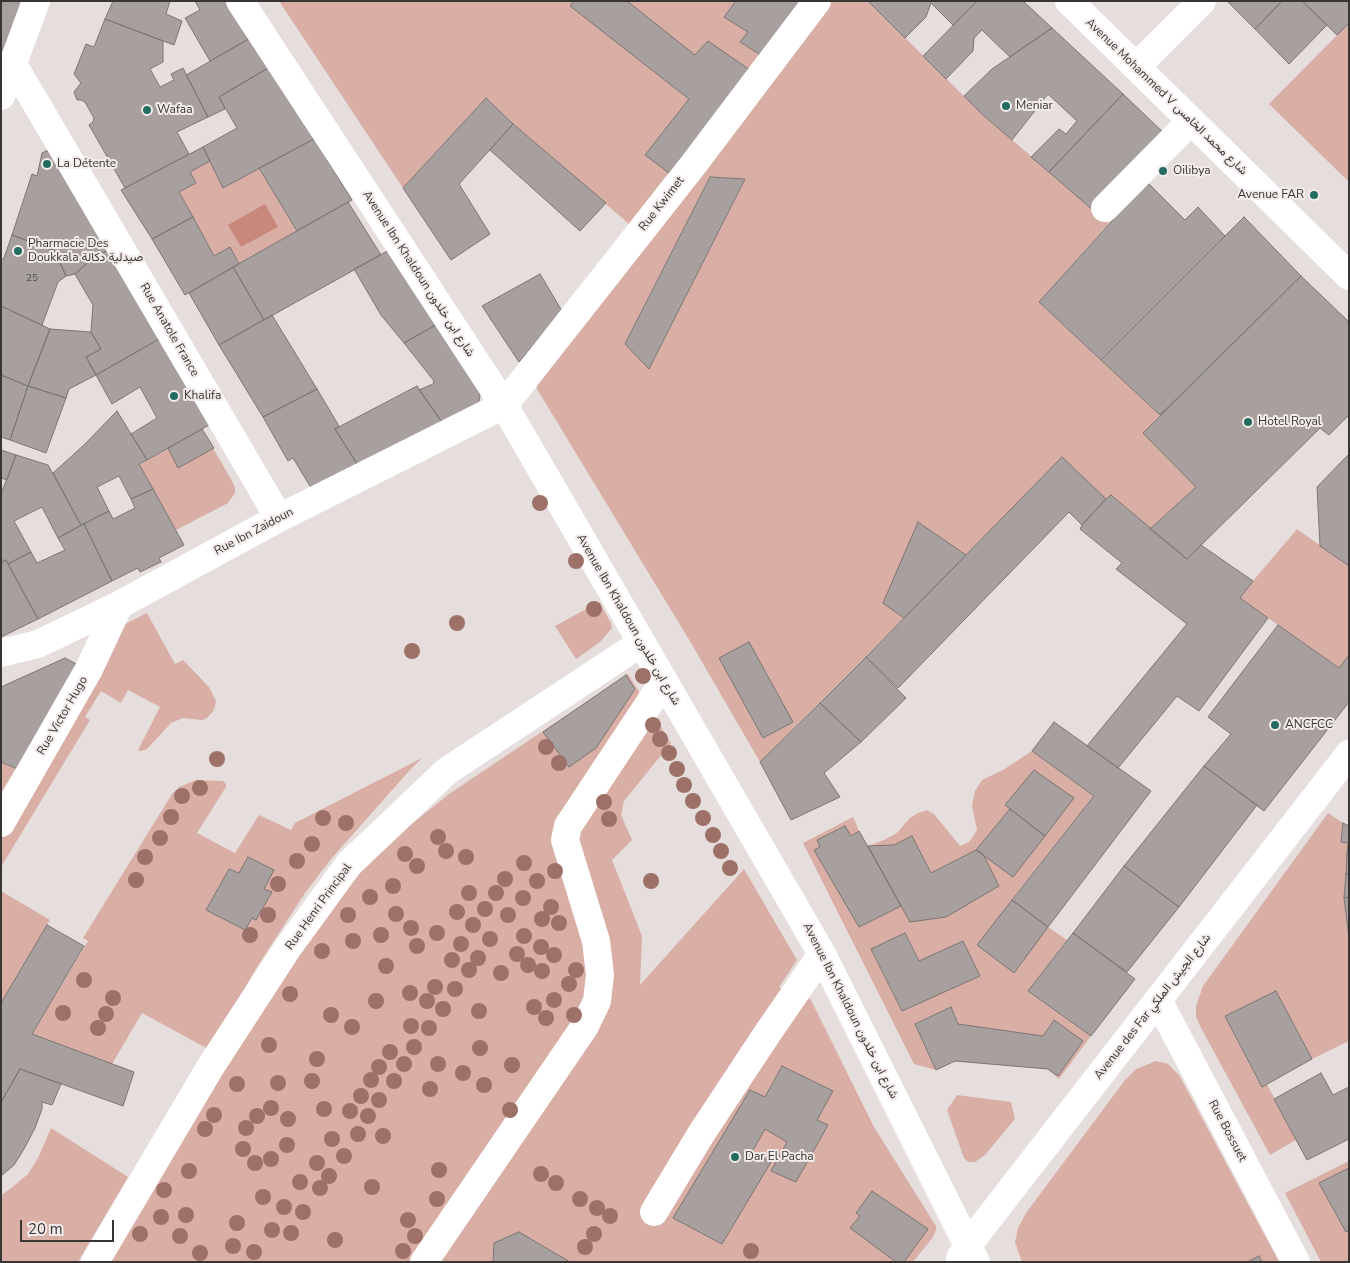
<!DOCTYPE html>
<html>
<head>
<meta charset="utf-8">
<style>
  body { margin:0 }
  #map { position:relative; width:1350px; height:1263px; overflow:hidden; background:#e6dedd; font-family:"Nunito Sans",sans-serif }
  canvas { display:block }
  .frame { position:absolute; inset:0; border:2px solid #383535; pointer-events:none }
  .scale { position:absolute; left:20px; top:1220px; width:94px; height:22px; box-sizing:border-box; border:2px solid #383535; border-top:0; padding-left:6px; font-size:15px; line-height:18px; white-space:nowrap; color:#383535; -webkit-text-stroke:4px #f3ecea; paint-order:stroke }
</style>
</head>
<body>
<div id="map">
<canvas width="1350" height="1263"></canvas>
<div class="frame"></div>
<div class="scale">20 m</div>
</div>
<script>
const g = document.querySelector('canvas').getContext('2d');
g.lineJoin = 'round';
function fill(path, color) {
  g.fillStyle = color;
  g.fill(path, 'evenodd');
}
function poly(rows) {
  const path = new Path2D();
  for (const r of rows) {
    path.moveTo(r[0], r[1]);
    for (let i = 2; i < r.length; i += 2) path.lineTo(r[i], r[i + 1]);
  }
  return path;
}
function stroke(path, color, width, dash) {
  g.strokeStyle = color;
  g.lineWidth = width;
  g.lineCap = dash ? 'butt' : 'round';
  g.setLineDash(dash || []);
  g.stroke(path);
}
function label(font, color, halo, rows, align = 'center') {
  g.font = font + ' "Nunito Sans",Vazirmatn,sans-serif';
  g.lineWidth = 4;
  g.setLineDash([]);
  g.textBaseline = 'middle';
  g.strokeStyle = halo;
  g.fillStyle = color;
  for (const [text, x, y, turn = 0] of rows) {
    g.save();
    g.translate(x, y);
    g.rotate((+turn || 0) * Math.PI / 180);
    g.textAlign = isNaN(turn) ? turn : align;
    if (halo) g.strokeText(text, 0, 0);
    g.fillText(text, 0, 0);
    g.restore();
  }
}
fill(poly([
  [279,1,803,1,629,224,513,124,486,98,403,188],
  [831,1,868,1,983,115,1109,223,1039,302,1160,415,1143,433,1196,487,1150,529,1106,499,1062,458,966,555,918,522,884,603,904,618,760,762,691,643,537,389,536,380,707,163],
  [710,177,745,179,649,368,626,344],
  [1349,23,1349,182,1269,104],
  [210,161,224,188,259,168,297,231,239,264,230,248,214,256,179,192,196,183,190,172],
  [202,429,232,481,235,488,235,493,228,503,176,530,139,465],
  [1297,529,1349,566,1349,655,1339,668,1240,598,1253,581],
  [599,602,611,623,612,628,600,642,576,659,555,626],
  [147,613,175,664,183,660,209,687,216,701,214,710,207,718,202,720,183,718,171,723,147,749,141,751,138,750,160,707,128,690,121,703,101,691,85,717,90,720,1,867,1,840,125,624],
  [628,674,671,743,624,801,621,815,632,840,612,860,642,936,640,985,744,869,797,960,779,987,798,999,807,997,811,1000,874,1127,936,1226,936,1230,933,1237,913,1262,105,1262,283,973,351,881,398,835,449,794],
  [1032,751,1094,796,1012,899,1048,927,1067,940,1028,991,1091,1036,1059,1079,1047,1069,955,1061,936,1070,914,1064,803,843,853,817,859,831,868,846,884,840,897,833,910,818,918,813,927,810,934,814,960,846,969,842,977,830,972,806,975,791,982,780,1003,770],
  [422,758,409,771,331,859,305,893,257,967,227,1019,208,1049,142,1013,112,1064,32,1034,88,941,83,938,172,794,179,787,196,780,223,781,226,784,226,787,197,833,235,853,259,815,291,830,295,823],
  [1,762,16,768,1,793],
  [1328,813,1343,823,1341,842,1348,843,1344,898,1349,937,1349,1041,1312,1059,1267,1084,1296,1140,1270,1155,1200,1026,1196,1017,1196,1006,1203,986],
  [1,891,50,920,1,1003],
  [1156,1061,1168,1064,1179,1075,1279,1262,1022,1262,1015,1242,1018,1228,1026,1213,1125,1080,1136,1069],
  [957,1095,1011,1102,1015,1119,985,1155,975,1162,968,1162,964,1158,947,1110],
  [51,1128,128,1177,78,1262,1,1262,1,1195,10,1189,28,1174,38,1158],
  [1349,1161,1349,1262,1321,1262,1285,1193]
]), '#d9aea5');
fill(poly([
  [265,204,278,227,241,247,228,225]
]), '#c8897c');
const building = poly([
  [1,1,30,1,1,61,1,1],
  [113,1,170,1,166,14,182,21,174,45,105,19,113,1],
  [195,1,233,1,255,35,210,61,185,18,200,10,195,1],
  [574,1,627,1,695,55,708,41,750,70,669,173,645,155,689,99,570,6,574,1],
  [736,1,803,1,761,55,740,42,748,32,724,17,736,1],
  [868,1,977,1,953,25,931,3,926,17,905,38,868,1],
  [977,1,1023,1,1052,28,1010,57,982,30,974,38,973,51,946,79,923,56,977,1],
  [1227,1,1282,1,1255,29,1227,1],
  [1282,1,1302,1,1327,25,1289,64,1255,29,1282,1],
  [1302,1,1349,1,1349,23,1337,35,1302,1],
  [105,19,163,41,163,62,150,69,160,87,174,80,171,74,183,68,208,117,177,132,189,154,125,188,89,125,93,122,94,118,85,102,81,100,77,100,74,92,81,83,74,74,86,44,94,47,105,19],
  [1052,28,1123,94,1049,172,1031,157,1059,129,1066,134,1077,121,1048,94,1012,140,983,115,964,96,992,69,1052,28],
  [249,39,268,68,219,97,225,109,208,117,186,75,249,39],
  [268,68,314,139,223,188,203,147,237,128,219,97,268,68],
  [1123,94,1166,135,1094,211,1049,172,1123,94],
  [486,98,513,124,459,184,490,234,451,260,403,188,486,98],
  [513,124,606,203,580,231,490,150,513,124],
  [314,139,352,200,297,231,259,168,314,139],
  [203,147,210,161,190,172,196,183,179,192,193,217,152,239,121,190,203,147],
  [46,151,55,152,115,246,92,259,75,274,66,276,55,251,12,235,32,174,37,176,42,153,46,151],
  [710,177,745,179,649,369,625,344,710,177],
  [1147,182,1185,220,1198,207,1225,236,1101,360,1039,302,1147,182],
  [348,202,381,255,264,320,233,267,348,202],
  [193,217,214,256,230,247,239,264,185,295,152,239,193,217],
  [1244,217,1301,276,1160,415,1101,360,1244,217],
  [12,235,55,251,66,276,58,282,42,325,1,306,1,260,4,258,12,235],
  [115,246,168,334,96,375,86,357,101,349,91,332,93,305,75,274,92,259,115,246],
  [393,248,441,322,404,343,381,315,354,269,393,248],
  [233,267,264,320,219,345,189,293,233,267],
  [540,274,562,311,519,362,482,306,540,274],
  [1301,276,1349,322,1349,415,1329,435,1320,428,1187,559,1150,529,1196,487,1143,433,1301,276],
  [1,306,50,329,28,386,1,375,1,306],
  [272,315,317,389,263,417,219,345,272,315],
  [441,322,482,383,479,401,477,407,444,425,419,390,433,384,434,381,404,343,441,322],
  [50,329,91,332,101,349,86,357,96,375,69,389,66,398,28,386,50,329],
  [168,334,218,420,147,460,131,434,157,418,140,387,112,404,96,375,168,334],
  [1,375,28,386,10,440,1,437,1,375],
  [28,386,66,398,46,453,10,440,28,386],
  [417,386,444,425,359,467,335,429,417,386],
  [317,389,339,426,335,429,359,467,313,491,293,458,288,461,263,417,317,389],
  [117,411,147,460,139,464,153,489,131,499,119,476,97,487,109,511,81,525,53,473,85,444,117,411],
  [202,429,214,448,178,468,168,448,202,429],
  [1,450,16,455,7,480,1,478,1,450],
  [1349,454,1349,566,1320,546,1317,487,1349,454],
  [16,455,48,465,81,525,58,538,42,507,14,521,31,552,8,564,6,560,3,562,1,558,1,494,16,455],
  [1062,457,1106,499,1082,525,1069,512,898,688,866,657,1062,457],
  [153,489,184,545,159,558,161,562,140,572,138,568,112,581,84,524,109,511,113,519,135,508,131,499,153,489],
  [1111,495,1187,559,1201,545,1253,581,1240,598,1268,618,1199,711,1177,696,1118,768,1087,746,1187,624,1116,569,1122,563,1080,529,1082,525,1106,499,1111,495],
  [918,522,966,555,904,618,883,603,918,522],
  [84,524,112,581,38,619,8,564,31,552,37,563,65,550,58,538,84,524],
  [6,560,38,619,1,637,1,563,6,560],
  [1278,625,1339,668,1349,655,1349,702,1264,811,1204,766,1231,734,1208,717,1278,625],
  [749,642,793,722,763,738,719,658,749,642],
  [866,657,906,698,861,742,820,703,866,657],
  [65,658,82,667,25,772,1,762,1,687,65,658],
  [626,675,635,689,596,748,569,767,543,732,626,675],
  [820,703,861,742,824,773,840,797,791,820,760,762,820,703],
  [1054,722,1151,791,1048,927,1012,900,1094,796,1032,751,1054,722],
  [1204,766,1257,805,1179,907,1124,866,1204,766],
  [1034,770,1074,798,1045,836,1005,805,1034,770],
  [1010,809,1045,836,1013,877,976,850,1010,809],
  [1343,823,1349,826,1349,855,1347,855,1348,843,1341,842,1343,823],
  [845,826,851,836,859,831,901,906,859,927,814,850,820,847,817,840,845,826],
  [912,836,931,873,976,850,983,854,999,886,946,917,910,922,868,846,894,845,912,836],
  [1347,855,1349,855,1349,874,1346,874,1347,855],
  [248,857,274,870,264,889,272,892,256,920,252,918,245,930,206,910,229,869,239,873,248,857],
  [1124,866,1179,907,1127,972,1073,933,1124,866],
  [1346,874,1349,874,1349,897,1344,898,1346,874],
  [1349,897,1349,937,1344,898,1349,897],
  [1012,900,1048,927,1014,973,977,945,1012,900],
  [47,925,84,946,32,1034,134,1072,123,1106,20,1069,1,1102,1,1003,47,925],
  [905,933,919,961,963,941,980,976,902,1011,871,949,905,933],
  [1073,933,1135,979,1091,1036,1028,991,1073,933],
  [1276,991,1312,1059,1262,1087,1225,1016,1276,991],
  [951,1007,958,1024,1043,1036,1054,1020,1083,1041,1058,1076,1048,1069,955,1061,936,1070,915,1024,951,1007],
  [782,1066,833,1091,817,1120,828,1125,796,1182,771,1171,787,1142,765,1129,752,1152,771,1162,722,1244,673,1218,750,1090,765,1097,782,1066],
  [20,1069,61,1084,52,1105,42,1102,42,1109,35,1128,24,1149,14,1165,1,1176,1,1102,20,1069],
  [1321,1073,1333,1095,1349,1087,1349,1139,1307,1160,1274,1099,1321,1073],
  [1349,1168,1349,1230,1346,1232,1319,1183,1349,1168],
  [872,1191,928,1229,904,1262,896,1262,850,1228,860,1216,856,1213,872,1191],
  [519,1232,570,1262,493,1262,494,1243,519,1232],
  [1259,1256,1262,1262,1247,1262,1259,1256]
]);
fill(building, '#a7a09e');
stroke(building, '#7b7573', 1);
stroke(poly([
  [240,1,504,405,822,954,976,1262],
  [1069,1,1349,276],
  [13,64,279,518],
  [1136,67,1202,1],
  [1,96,36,1],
  [1105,208,1191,121],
  [1,653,38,644,119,605,279,518,504,405,693,165,817,1],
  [1,823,89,669,119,605],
  [1158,1000,1296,1262],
  [654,1212,701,1134,765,1037,822,954],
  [960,1258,968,1245,1349,754],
  [95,1262,211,1066,287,949,349,864,447,771,641,643],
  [424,1262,585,1026,597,1001,600,975,596,941,565,840,568,826,664,681]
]), '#fff', 28);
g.fillStyle = '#9d7068';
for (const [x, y] of [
  [540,503],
  [576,561],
  [594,609],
  [457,623],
  [412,651],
  [643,676],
  [653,725],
  [660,739],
  [546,747],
  [669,753],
  [217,759],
  [559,763],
  [677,769],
  [684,785],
  [200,788],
  [182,796],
  [693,801],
  [604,802],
  [171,817],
  [323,818],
  [703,818],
  [609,819],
  [346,823],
  [713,835],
  [438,837],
  [160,838],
  [312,844],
  [446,851],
  [721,851],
  [405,854],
  [145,857],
  [466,857],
  [297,861],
  [524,863],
  [417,866],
  [730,868],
  [555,871],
  [505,879],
  [136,880],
  [537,881],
  [651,881],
  [278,884],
  [393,886],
  [469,893],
  [496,893],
  [370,897],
  [523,898],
  [551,907],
  [485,909],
  [457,912],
  [396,914],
  [268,915],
  [348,915],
  [508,915],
  [542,919],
  [559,923],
  [473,925],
  [411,928],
  [437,933],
  [250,935],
  [381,935],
  [524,936],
  [490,939],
  [353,941],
  [461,944],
  [417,946],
  [541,947],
  [322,951],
  [517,954],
  [554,955],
  [478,958],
  [452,960],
  [528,965],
  [386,966],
  [469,970],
  [576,970],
  [542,971],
  [501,973],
  [84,980],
  [569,984],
  [435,987],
  [455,989],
  [410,993],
  [290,994],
  [113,998],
  [554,1000],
  [376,1001],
  [427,1001],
  [534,1007],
  [443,1009],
  [479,1011],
  [63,1013],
  [106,1014],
  [331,1015],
  [574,1015],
  [546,1018],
  [411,1026],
  [352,1027],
  [98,1028],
  [429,1028],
  [269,1045],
  [414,1047],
  [480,1048],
  [390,1052],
  [317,1059],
  [404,1064],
  [438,1064],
  [512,1065],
  [379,1067],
  [463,1073],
  [371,1080],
  [312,1081],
  [394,1081],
  [278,1083],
  [237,1084],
  [484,1085],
  [430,1089],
  [361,1096],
  [379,1100],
  [271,1108],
  [324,1109],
  [510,1110],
  [350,1111],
  [214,1115],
  [257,1116],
  [368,1116],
  [288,1119],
  [246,1128],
  [205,1129],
  [358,1134],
  [383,1136],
  [332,1139],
  [287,1145],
  [243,1149],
  [344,1156],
  [271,1159],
  [255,1163],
  [317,1163],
  [439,1170],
  [189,1171],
  [541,1174],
  [329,1176],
  [300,1182],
  [556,1183],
  [372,1187],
  [320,1188],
  [164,1190],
  [263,1197],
  [437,1199],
  [580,1199],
  [284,1207],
  [597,1208],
  [303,1212],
  [186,1215],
  [610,1216],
  [161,1217],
  [408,1220],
  [237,1223],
  [272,1230],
  [291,1233],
  [140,1234],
  [594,1234],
  [180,1236],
  [415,1236],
  [335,1240],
  [233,1246],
  [585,1247],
  [403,1251],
  [751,1251],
  [254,1252],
  [200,1253]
]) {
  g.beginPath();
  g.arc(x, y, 8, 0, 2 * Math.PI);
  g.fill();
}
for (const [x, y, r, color] of [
  [1006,106,5,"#246c62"],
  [147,110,5,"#246c62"],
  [47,164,5,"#246c62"],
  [1163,171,5,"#246c62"],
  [1314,195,5,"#246c62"],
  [18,251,5,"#246c62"],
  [174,396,5,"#246c62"],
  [1248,422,5,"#246c62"],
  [1275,725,5,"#246c62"],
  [735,1157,5,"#246c62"]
]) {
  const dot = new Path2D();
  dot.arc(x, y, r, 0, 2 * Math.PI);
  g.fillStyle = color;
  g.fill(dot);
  stroke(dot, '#f3ecea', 2);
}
label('10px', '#54504f', null, [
  ["25",32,279]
]);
label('12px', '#383535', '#f3ecea', [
  ["Avenue Mohammed V شارع محمد الخامس",1166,97,44],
  ["Rue Kwimet",662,204,-52],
  ["Avenue Ibn Khaldoun شارع ابن خلدون",418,274,57],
  ["Rue Anatole France",169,330,60],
  ["Rue Ibn Zaidoun",254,532,-28],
  ["Avenue Ibn Khaldoun شارع ابن خلدون",628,620,60],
  ["Rue Victor Hugo",63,716,-60],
  ["Rue Henri Principal",319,907,-54],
  ["Avenue des Far شارع الجيش الملكي",1153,1007,-52],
  ["Avenue Ibn Khaldoun شارع ابن خلدون",850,1011,63],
  ["Rue Bossuet",1227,1131,62]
]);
label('12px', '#383535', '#f3ecea', [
  ["Meniar",1016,106],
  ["Wafaa",157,110],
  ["La Détente",57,164],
  ["Oilibya",1173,171],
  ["Avenue FAR",1304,195,"right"],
  ["Pharmacie Des",28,244],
  ["Doukkala صيدلية دكالة",28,258],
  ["Khalifa",184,396],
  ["Hotel Royal",1258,422],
  ["ANCFCC",1285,725],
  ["Dar El Pacha",745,1157]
], 'left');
</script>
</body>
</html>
